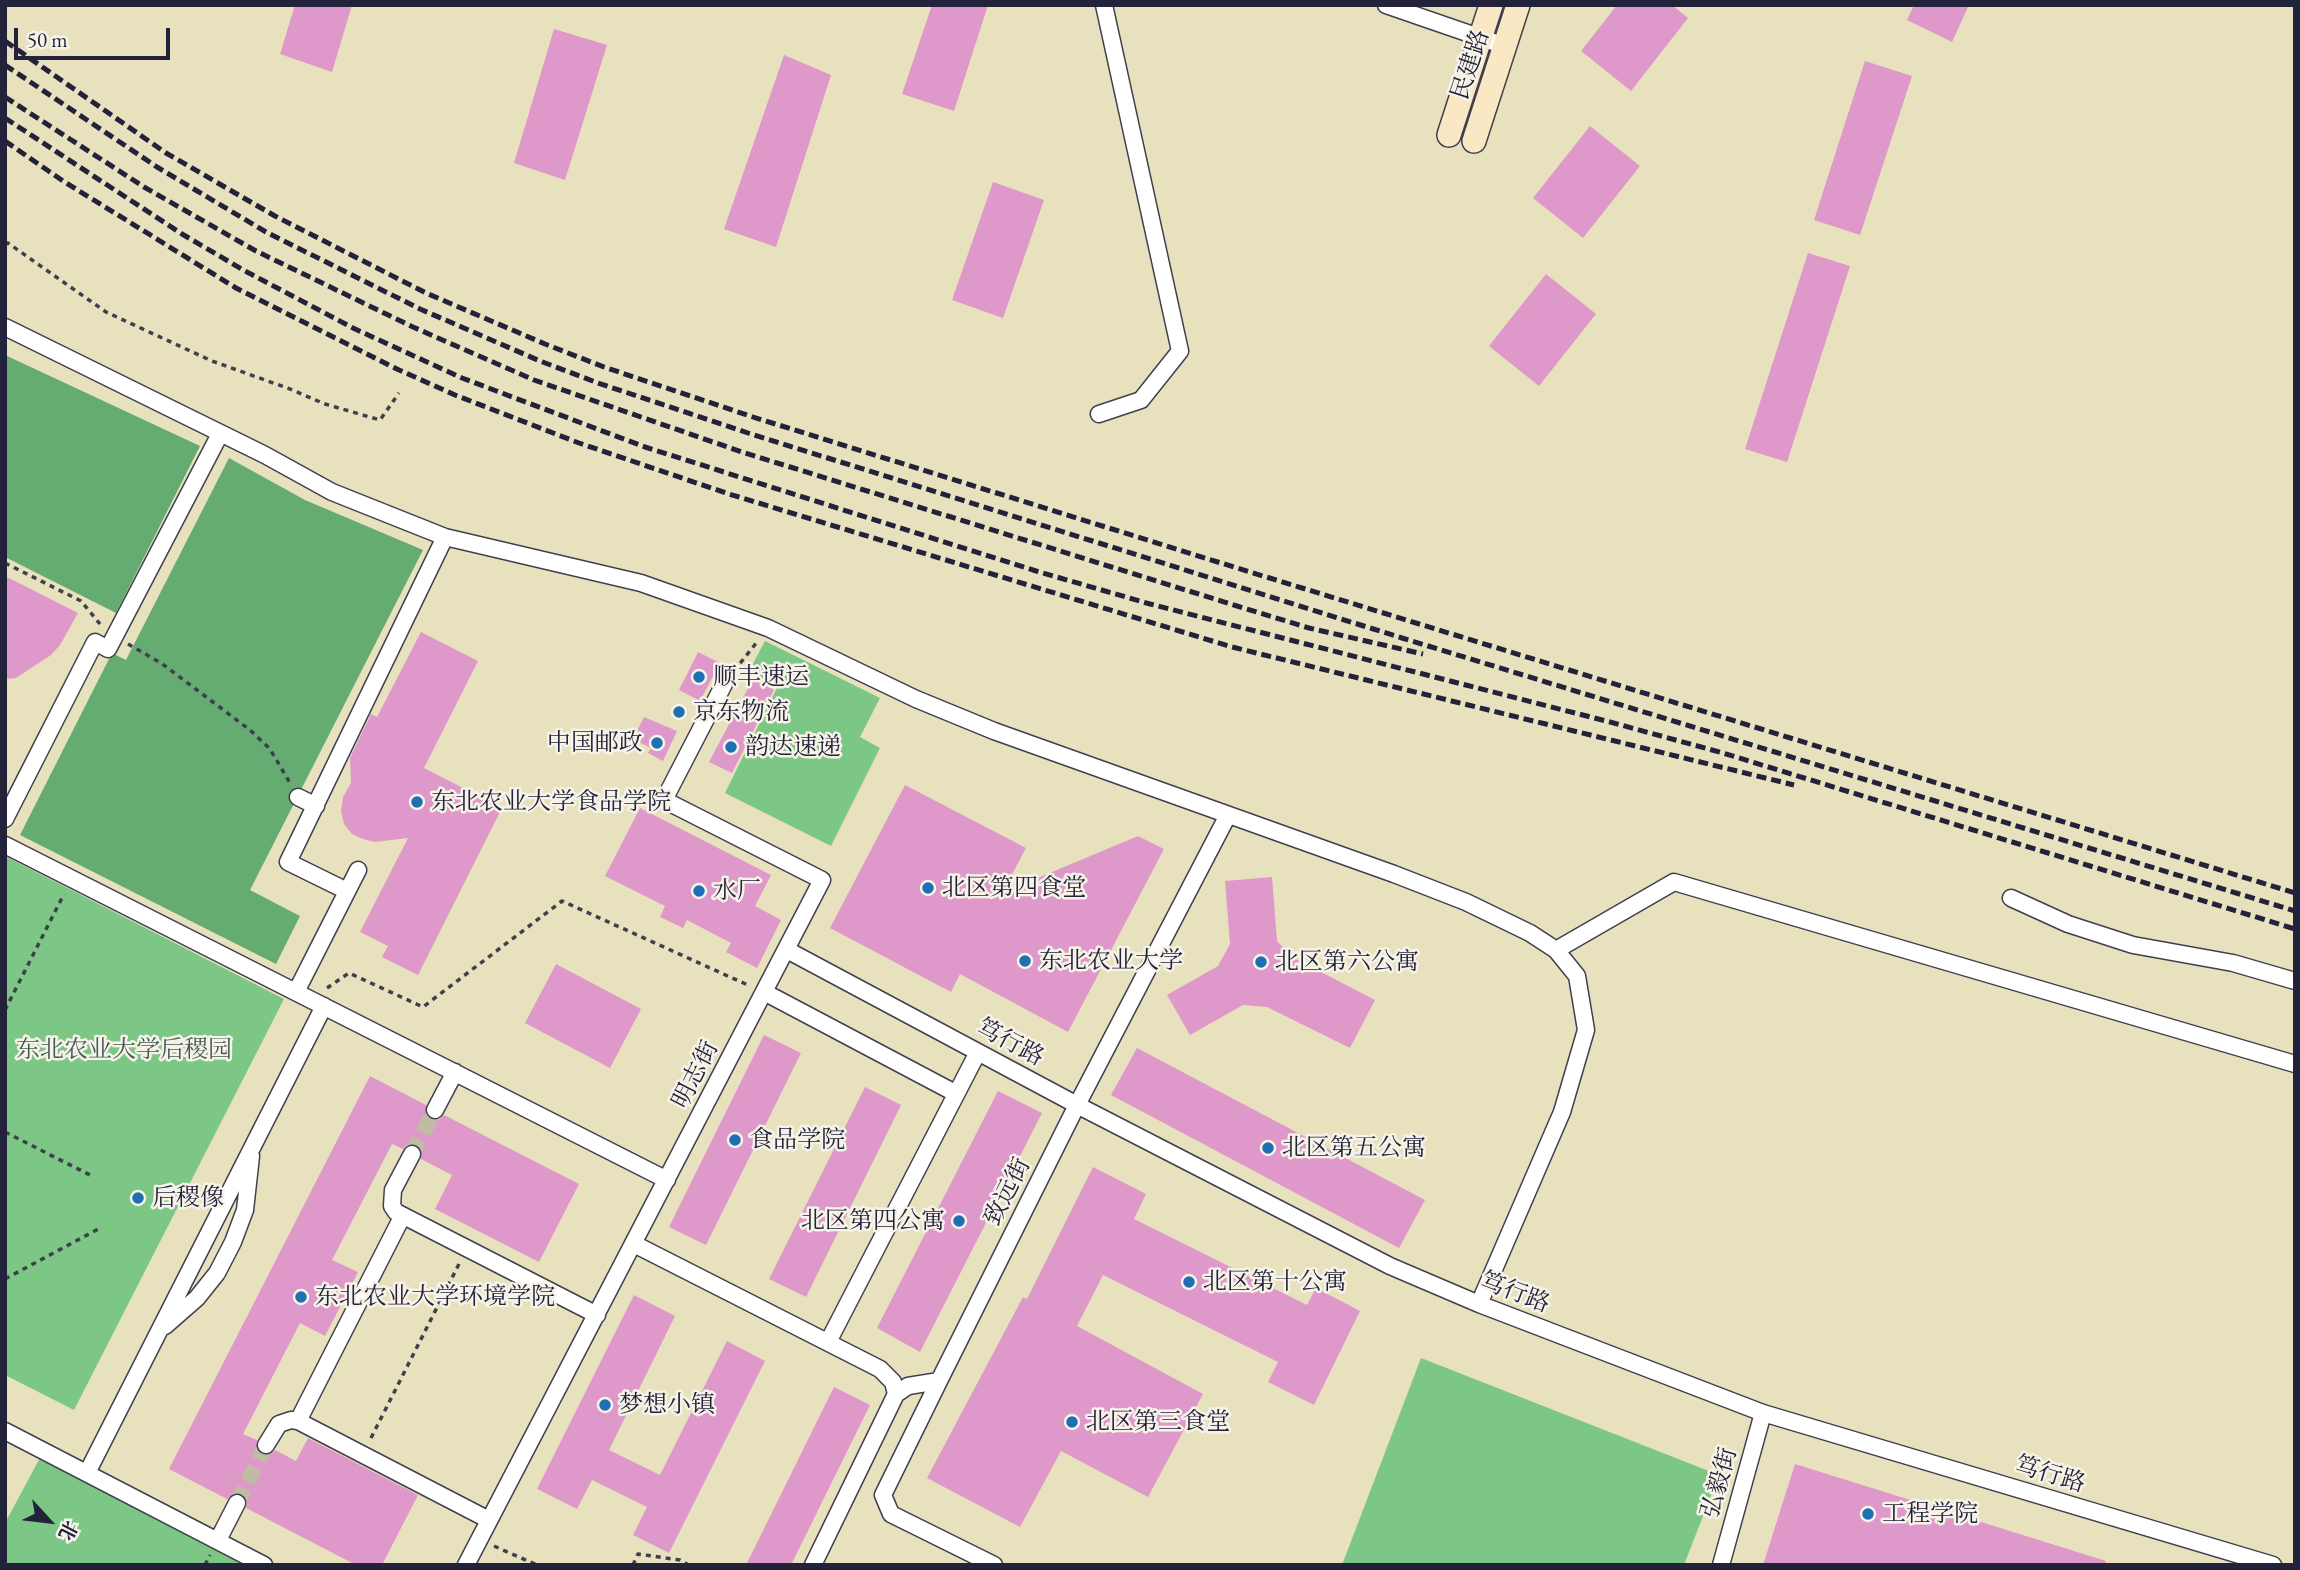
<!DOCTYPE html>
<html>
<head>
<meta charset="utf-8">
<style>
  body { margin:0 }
  #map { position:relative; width:2300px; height:1570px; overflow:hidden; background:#e8e1bd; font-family:"EB Garamond","Noto Serif SC",serif }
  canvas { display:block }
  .frame { position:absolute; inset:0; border:7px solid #22223b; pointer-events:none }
  .north { position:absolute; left:14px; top:1486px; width:70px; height:70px; -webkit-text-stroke:5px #f7f3e8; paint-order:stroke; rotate:117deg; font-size:19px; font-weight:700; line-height:28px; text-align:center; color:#22223b }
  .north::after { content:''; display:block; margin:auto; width:24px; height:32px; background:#22223b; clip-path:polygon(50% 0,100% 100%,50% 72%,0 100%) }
  .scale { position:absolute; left:14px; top:28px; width:156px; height:32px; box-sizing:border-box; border:4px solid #22223b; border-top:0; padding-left:9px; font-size:21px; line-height:24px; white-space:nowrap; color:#22223b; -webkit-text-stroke:5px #f7f3e8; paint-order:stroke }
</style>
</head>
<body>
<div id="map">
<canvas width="2300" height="1570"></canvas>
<div class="frame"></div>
<div class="north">北</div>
<div class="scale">50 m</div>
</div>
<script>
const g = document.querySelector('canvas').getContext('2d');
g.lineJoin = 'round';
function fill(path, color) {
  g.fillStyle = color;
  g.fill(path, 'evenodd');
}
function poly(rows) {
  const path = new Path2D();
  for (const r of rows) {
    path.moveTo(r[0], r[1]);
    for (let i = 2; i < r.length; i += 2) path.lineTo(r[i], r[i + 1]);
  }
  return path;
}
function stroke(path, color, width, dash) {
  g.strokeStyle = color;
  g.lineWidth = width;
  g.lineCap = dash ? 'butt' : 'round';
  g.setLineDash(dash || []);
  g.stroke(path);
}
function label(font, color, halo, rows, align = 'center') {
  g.font = font + ' "EB Garamond","Noto Serif SC",serif';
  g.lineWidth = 5;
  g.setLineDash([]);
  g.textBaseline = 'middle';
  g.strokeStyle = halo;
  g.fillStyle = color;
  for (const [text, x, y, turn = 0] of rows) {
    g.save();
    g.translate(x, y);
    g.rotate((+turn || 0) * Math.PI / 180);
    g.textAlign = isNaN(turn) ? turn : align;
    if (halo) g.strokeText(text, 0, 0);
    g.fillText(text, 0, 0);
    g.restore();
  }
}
fill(poly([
  [765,641,880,698,860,737,880,748,831,846,725,793,778,686,749,671],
  [5,856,284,999,74,1410,5,1375],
  [1421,1358,1719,1475,1684,1565,1342,1565],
  [41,1456,258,1565,5,1565,5,1523]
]), '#7cc785');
fill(poly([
  [5,355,200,446,116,613,5,557],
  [229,458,305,500,423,550,250,890,300,916,276,964,20,835,112,653,126,660]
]), '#65ac72');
fill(poly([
  [295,5,352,5,332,72,280,54],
  [932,5,988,5,954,111,902,94],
  [1617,5,1672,5,1688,18,1631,91,1581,51],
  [1914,5,1969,5,1952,42,1907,20],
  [554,29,607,45,565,180,514,163],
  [784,55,831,75,776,247,724,229],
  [1865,61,1912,76,1860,235,1814,220],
  [1590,126,1640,166,1583,238,1533,198],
  [993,182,1044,200,1003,318,952,300],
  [1808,253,1850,266,1787,462,1745,449],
  [1546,274,1596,314,1539,386,1489,346],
  [5,576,78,613,60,645,51,655,16,678,5,679],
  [421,632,478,661,424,768,502,808,418,975,382,957,388,946,360,932,408,838,375,842,363,839,352,834,344,824,341,811,343,797,351,783,350,758,371,714,377,717],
  [698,652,720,663,700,701,679,690],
  [753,679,774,690,732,773,709,762],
  [644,717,677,731,663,761,648,753,651,748,633,739],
  [905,785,1026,848,1002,893,1138,836,1164,849,1068,1032,960,974,951,992,830,928],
  [640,808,771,875,755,906,781,920,757,968,726,952,731,943,687,920,683,928,660,917,665,906,605,876],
  [1272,877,1277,941,1292,957,1375,1000,1350,1048,1267,1007,1243,1005,1190,1035,1167,995,1218,966,1230,944,1225,881],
  [556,964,641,1009,610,1068,525,1023],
  [764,1035,801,1053,706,1245,669,1227],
  [1137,1048,1425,1200,1399,1248,1111,1095],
  [370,1076,426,1105,426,1115,431,1120,440,1119,444,1115,579,1184,539,1262,435,1209,452,1175,421,1159,421,1149,416,1144,407,1145,403,1149,392,1144,332,1260,358,1272,325,1336,300,1323,243,1434,257,1440,257,1449,261,1454,270,1454,275,1450,296,1461,308,1438,418,1495,382,1565,356,1565,246,1508,247,1502,242,1494,236,1493,227,1499,169,1469],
  [865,1087,901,1105,806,1297,769,1279],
  [998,1091,1042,1113,920,1352,877,1328],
  [1093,1167,1146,1194,1134,1219,1307,1305,1316,1288,1360,1311,1314,1405,1268,1382,1278,1362,1103,1275,1077,1326,1203,1394,1148,1497,1061,1451,1020,1527,927,1478,1023,1297,1027,1299],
  [634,1295,675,1316,609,1450,660,1475,727,1341,765,1361,669,1553,633,1535,647,1507,592,1480,577,1509,537,1489],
  [834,1387,870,1405,791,1565,746,1565],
  [1795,1464,2106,1561,2105,1565,1763,1565]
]), '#de98ca');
stroke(poly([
  [412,1154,435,1110],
  [237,1503,266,1445]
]), '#c0bba3', 16, [16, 8]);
const street = poly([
  [1386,5,1505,46],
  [5,327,265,455,332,492,445,537,641,583,768,628,916,699,994,731,1394,874,1466,902,1530,933,1556,950,1577,976,1586,1030,1562,1112,1479,1304],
  [1099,414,1141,400,1180,351,1104,5],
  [298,797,316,806],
  [5,819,95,642,108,649,220,434],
  [5,845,667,1180],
  [347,891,288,862,445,537],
  [2011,898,2068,924,2133,945,2233,963,2295,981],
  [787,950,1077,1105,1390,1266,1479,1304,1763,1413,2273,1565],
  [1556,950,1674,882,2295,1064],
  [296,992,358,870],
  [764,992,955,1093],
  [435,1110,455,1072],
  [412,1154,393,1190,392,1206,396,1212,597,1315],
  [634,1244,880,1369,893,1382,896,1394],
  [165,1326,197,1298,217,1273,233,1242,245,1210,251,1156],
  [828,1342,978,1052],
  [939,1381,883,1495,891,1514,994,1565],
  [298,1421,489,1520],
  [5,1431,264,1565],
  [266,1445,279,1424,291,1420,298,1421,402,1217],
  [87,1473,324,1006],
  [218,1540,237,1503],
  [466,1565,822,880,664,800,724,684],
  [813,1565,896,1394,908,1386,939,1381,1077,1105,1228,815],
  [1721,1565,1763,1413]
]);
const secondary = poly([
  [1449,135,1491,5],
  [1474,141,1518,5]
]);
stroke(street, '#403f4e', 19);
stroke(secondary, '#403f4e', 26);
stroke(poly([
  [5,244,8,243,106,312,212,361,290,389,325,404,380,420,399,393],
  [5,563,81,601,100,624],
  [128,644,161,663,250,730,270,749,290,783],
  [734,671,757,642],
  [327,988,349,973,423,1007,562,901,750,986],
  [5,1010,64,894],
  [5,1132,92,1176],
  [5,1279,102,1227],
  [371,1438,459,1264],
  [494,1546,537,1565],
  [205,1565,210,1555],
  [633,1565,638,1554,680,1560,689,1565]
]), '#403f4e', 3.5, [5, 5]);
stroke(street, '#fff', 16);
stroke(secondary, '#fae7c3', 23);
stroke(poly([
  [5,41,166,153,275,216,426,293,545,344,604,367,753,417,1237,568,2295,893],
  [5,65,157,167,266,232,420,309,540,361,598,383,748,433,1402,638,2295,911],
  [5,97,144,187,256,251,413,327,534,380,742,452,1237,606,1309,628,1423,654],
  [5,118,182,234,245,271,353,328,462,378,645,447,1036,571,1150,604,1610,722,1723,753,2295,929],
  [5,141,63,181,236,288,397,369,455,395,579,443,729,494,1232,647,1794,785]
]), '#22223b', 5, [10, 5]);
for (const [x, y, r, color] of [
  [699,677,7,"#1f6fb2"],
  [679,712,7,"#1f6fb2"],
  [657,743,7,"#1f6fb2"],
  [731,747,7,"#1f6fb2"],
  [417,802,7,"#1f6fb2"],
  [928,888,7,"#1f6fb2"],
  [699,891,7,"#1f6fb2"],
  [1025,961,7,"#1f6fb2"],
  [1261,962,7,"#1f6fb2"],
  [735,1140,7,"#1f6fb2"],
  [1268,1148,7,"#1f6fb2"],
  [138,1198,7,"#1f6fb2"],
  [959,1221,7,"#1f6fb2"],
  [1189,1282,7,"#1f6fb2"],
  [301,1297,7,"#1f6fb2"],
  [605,1405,7,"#1f6fb2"],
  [1072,1422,7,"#1f6fb2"],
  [1868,1514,7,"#1f6fb2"]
]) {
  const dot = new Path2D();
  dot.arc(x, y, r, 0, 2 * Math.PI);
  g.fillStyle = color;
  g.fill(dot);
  stroke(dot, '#f7f3e8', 2.5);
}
label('24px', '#22223b', '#f7f3e8', [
  ["民建路",1471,65,-72],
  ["笃行路",1010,1043,28],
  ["明志街",696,1075,-63],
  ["致远街",1008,1192,-63],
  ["笃行路",1515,1293,21],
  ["笃行路",2050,1475,17],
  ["弘毅街",1720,1483,-74]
]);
label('24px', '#22223b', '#f7f3e8', [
  ["顺丰速运",713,677],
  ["京东物流",693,712],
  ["中国邮政",643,743,"right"],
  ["韵达速递",745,747],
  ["东北农业大学食品学院",431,802],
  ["北区第四食堂",942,888],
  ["水厂",713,891],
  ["东北农业大学",1039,961],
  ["北区第六公寓",1275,962],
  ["食品学院",749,1140],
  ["北区第五公寓",1282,1148],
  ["后稷像",152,1198],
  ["北区第四公寓",945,1221,"right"],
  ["北区第十公寓",1203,1282],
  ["东北农业大学环境学院",315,1297],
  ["梦想小镇",619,1405],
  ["北区第三食堂",1086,1422],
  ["工程学院",1882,1514]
], 'left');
label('24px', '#425c55', '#f7f3e8', [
  ["东北农业大学后稷园",124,1050]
]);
</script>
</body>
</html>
